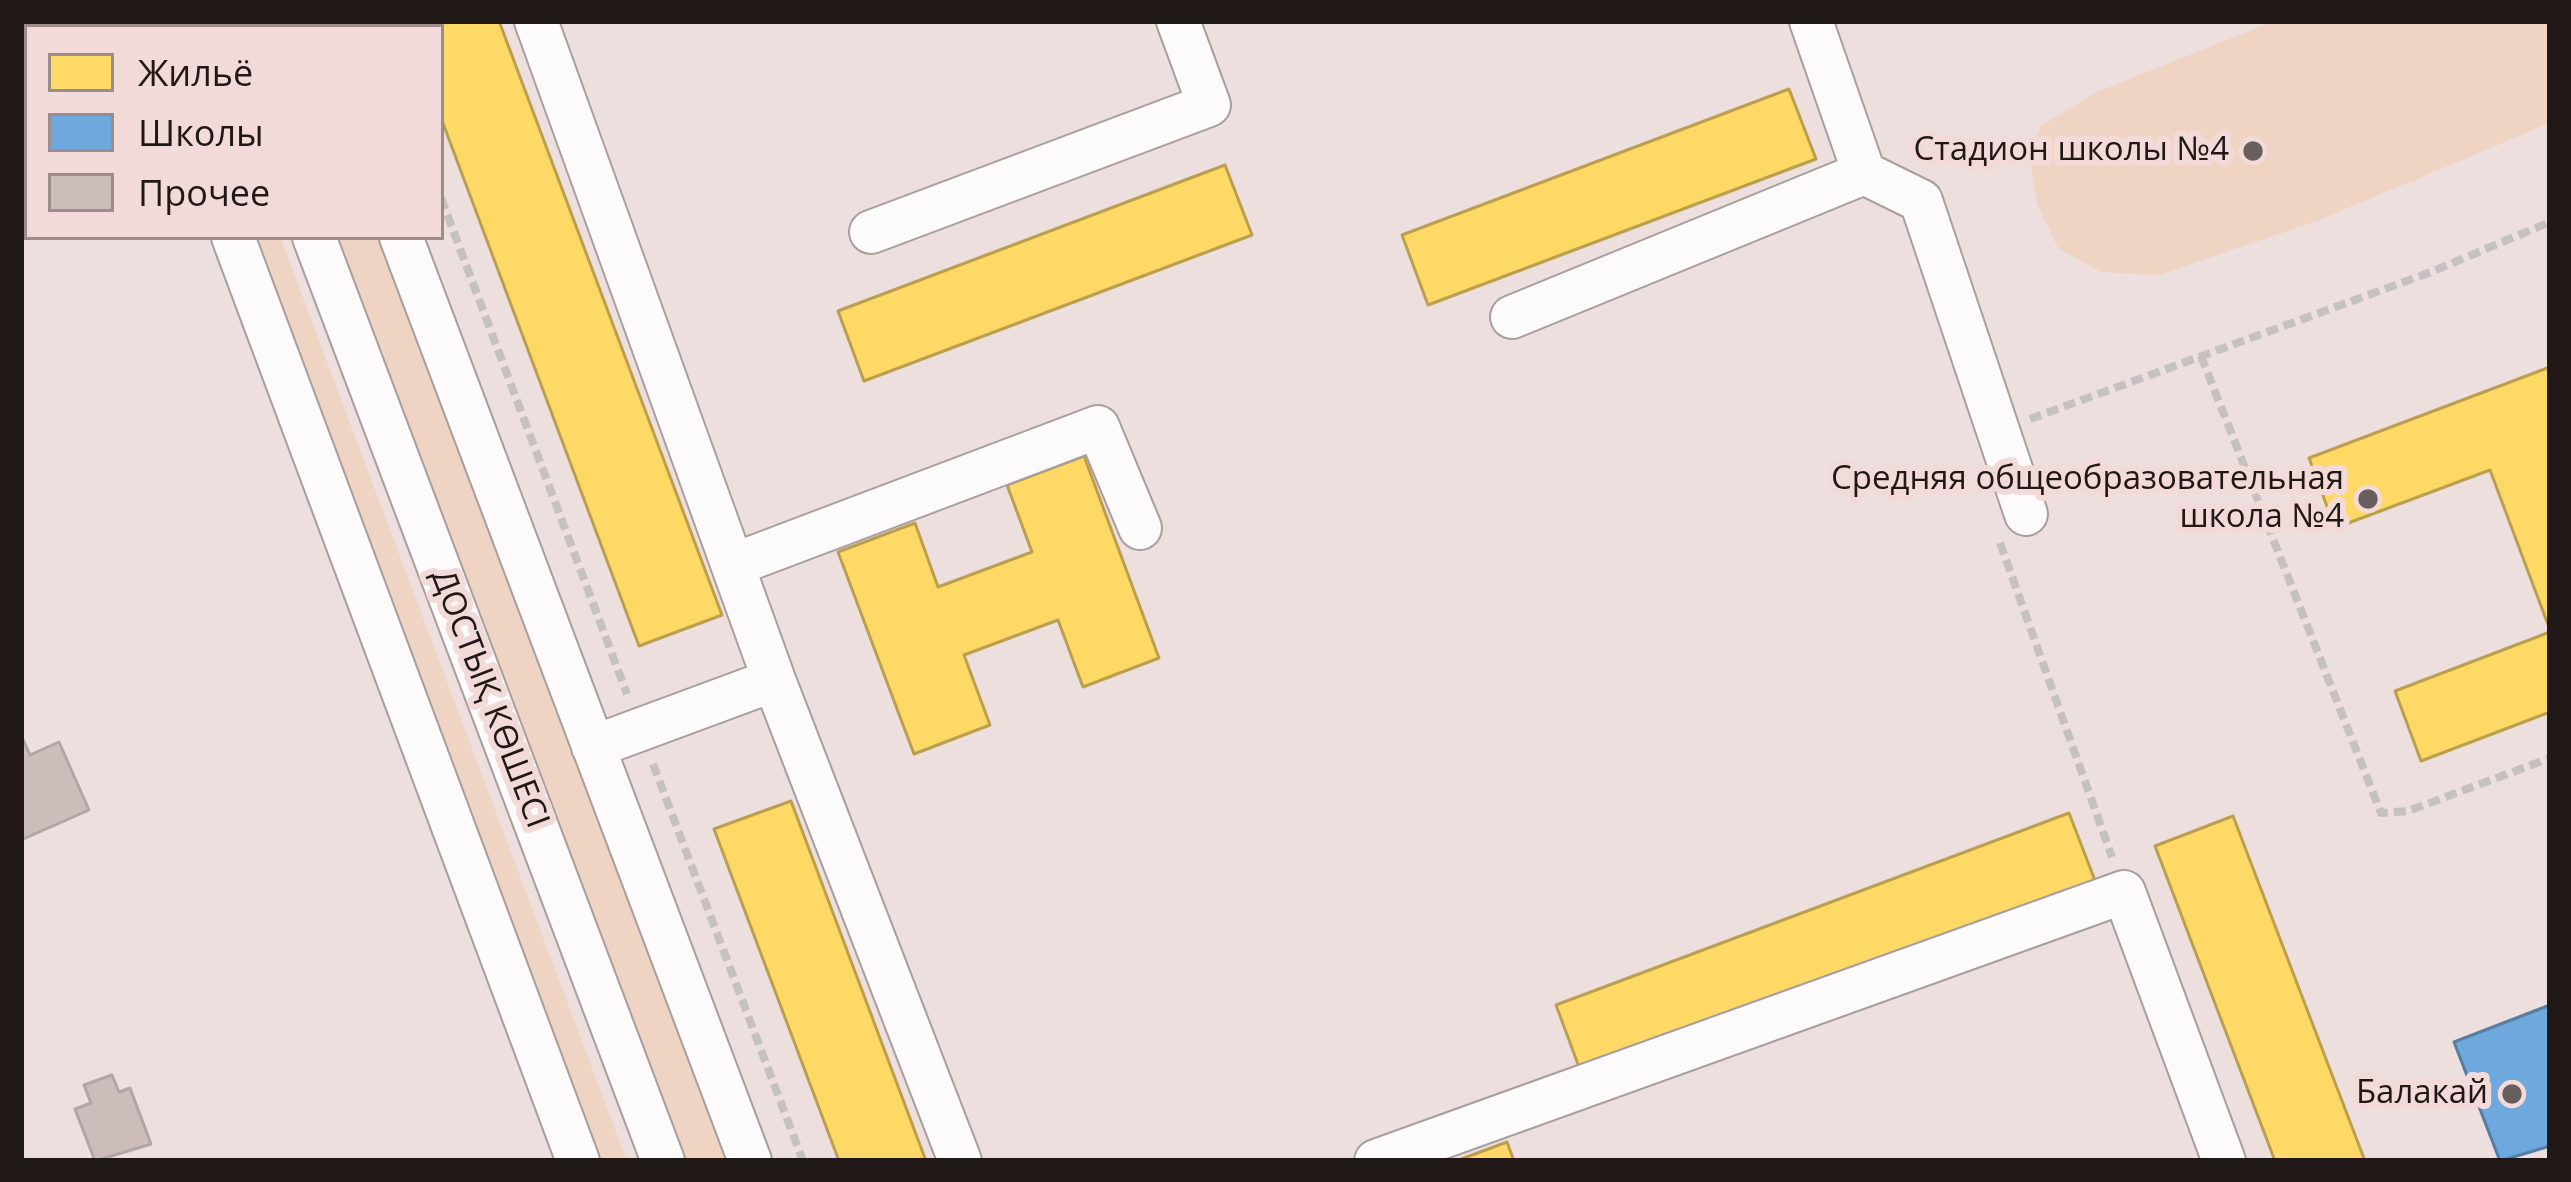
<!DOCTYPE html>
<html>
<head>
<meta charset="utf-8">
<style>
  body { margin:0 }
  #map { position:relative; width:2571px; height:1182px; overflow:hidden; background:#ecdfde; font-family:"Open Sans",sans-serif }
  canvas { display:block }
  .frame { position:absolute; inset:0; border:24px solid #201817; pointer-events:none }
  .legend { position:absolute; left:24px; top:24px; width:420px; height:216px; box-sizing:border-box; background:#f2dad8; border:3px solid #9e8c8b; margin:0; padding:15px 21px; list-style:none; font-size:36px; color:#201817 }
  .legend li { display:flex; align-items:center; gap:24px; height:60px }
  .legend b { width:60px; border:3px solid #9e8c8b }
</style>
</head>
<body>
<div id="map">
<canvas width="2571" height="1182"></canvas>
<div class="frame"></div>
<ul class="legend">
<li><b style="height:33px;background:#ffd966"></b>Жильё</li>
<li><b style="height:33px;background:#6fa8dc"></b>Школы</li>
<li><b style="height:33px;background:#ccbdba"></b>Прочее</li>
</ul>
</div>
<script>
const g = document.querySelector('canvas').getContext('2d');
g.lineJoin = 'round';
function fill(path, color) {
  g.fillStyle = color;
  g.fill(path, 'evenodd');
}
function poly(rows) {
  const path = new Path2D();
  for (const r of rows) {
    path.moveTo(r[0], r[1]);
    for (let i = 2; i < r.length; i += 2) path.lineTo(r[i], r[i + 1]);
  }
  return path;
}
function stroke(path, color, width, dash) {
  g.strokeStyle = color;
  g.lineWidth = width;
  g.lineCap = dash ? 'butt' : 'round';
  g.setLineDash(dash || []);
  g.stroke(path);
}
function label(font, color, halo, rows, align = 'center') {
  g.font = font + ' "Open Sans",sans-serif';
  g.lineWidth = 12;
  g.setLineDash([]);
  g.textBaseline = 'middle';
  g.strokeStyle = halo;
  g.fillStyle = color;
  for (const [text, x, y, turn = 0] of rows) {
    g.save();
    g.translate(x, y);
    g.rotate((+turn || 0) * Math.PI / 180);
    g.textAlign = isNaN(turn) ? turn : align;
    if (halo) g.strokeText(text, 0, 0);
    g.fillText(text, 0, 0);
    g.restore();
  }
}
fill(poly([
  [2274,21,2550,21,2550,123,2317,221,2159,275,2101,272,2058,248,2037,204,2029,155,2041,126,2095,93],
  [251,237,280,237,627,1161,597,1161],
  [338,237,387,237,732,1161,686,1161]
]), '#efd4c3');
const homes = poly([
  [405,21,499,21,722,615,639,646,441,118,441,27,407,27,405,21],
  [1789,89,1816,159,1428,305,1402,235,1789,89],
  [1225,165,1252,235,864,381,838,311,1225,165],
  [2550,367,2550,630,2490,470,2335,528,2309,458,2550,367],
  [1084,456,1159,658,1083,687,1058,620,964,655,990,725,914,754,838,552,915,523,938,587,1032,552,1007,485,1084,456],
  [2550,632,2550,712,2421,761,2395,691,2550,632],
  [791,801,926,1161,839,1161,714,829,791,801],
  [2069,813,2096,883,1582,1075,1556,1005,2069,813],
  [2233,816,2365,1161,2275,1161,2155,846,2233,816],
  [1507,1142,1514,1161,1456,1161,1507,1142]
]);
fill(homes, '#ffd966');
stroke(homes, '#bc9f4e', 3);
const schools = poly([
  [2550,1005,2550,1146,2500,1161,2454,1042,2550,1005]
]);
fill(schools, '#6fa8dc');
stroke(schools, '#577da1', 3);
const building = poly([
  [21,735,30,755,59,742,89,810,21,840,21,735],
  [112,1075,119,1092,130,1088,151,1144,95,1161,75,1109,91,1103,84,1085,112,1075]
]);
fill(building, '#ccbdba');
stroke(building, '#b0a6a5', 3);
const minor = poly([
  [151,21,153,27],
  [234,21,236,27],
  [320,21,322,27],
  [536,21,774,680,960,1161],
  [1864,173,1921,201,2026,514],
  [871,232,1209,105,1178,21],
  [233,237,578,1161],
  [314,237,663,1161],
  [401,237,750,1161],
  [1512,317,1864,173,1811,21],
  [733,565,1098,427,1140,528],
  [593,747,774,680],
  [1376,1161,2124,892,2224,1161]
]);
stroke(minor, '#a79e9d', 46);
stroke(poly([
  [374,21,377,27],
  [441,198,627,694],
  [2201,356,2381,813,2408,811,2550,758],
  [2030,419,2431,272,2550,222],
  [2000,543,2112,857],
  [653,764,803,1161]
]), '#c5c1c0', 8, [12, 6]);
stroke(minor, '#fcfafa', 42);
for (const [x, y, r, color] of [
  [2253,151,12,"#675e5d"],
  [2368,499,12,"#675e5d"],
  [2512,1094,12,"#675e5d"]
]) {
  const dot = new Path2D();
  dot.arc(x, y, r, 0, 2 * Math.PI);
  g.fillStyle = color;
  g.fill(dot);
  stroke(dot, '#f2dad8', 4.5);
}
label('33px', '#201817', '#f2dad8', [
  ["Стадион школы №4",2229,151],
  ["Средняя общеобразовательная",2344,480],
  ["школа №4",2344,518],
  ["Балакай",2488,1094]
], 'right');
label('33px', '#201817', '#f2dad8', [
  ["ДОСТЫҚ КӨШЕСІ",489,699,69]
]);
</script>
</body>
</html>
